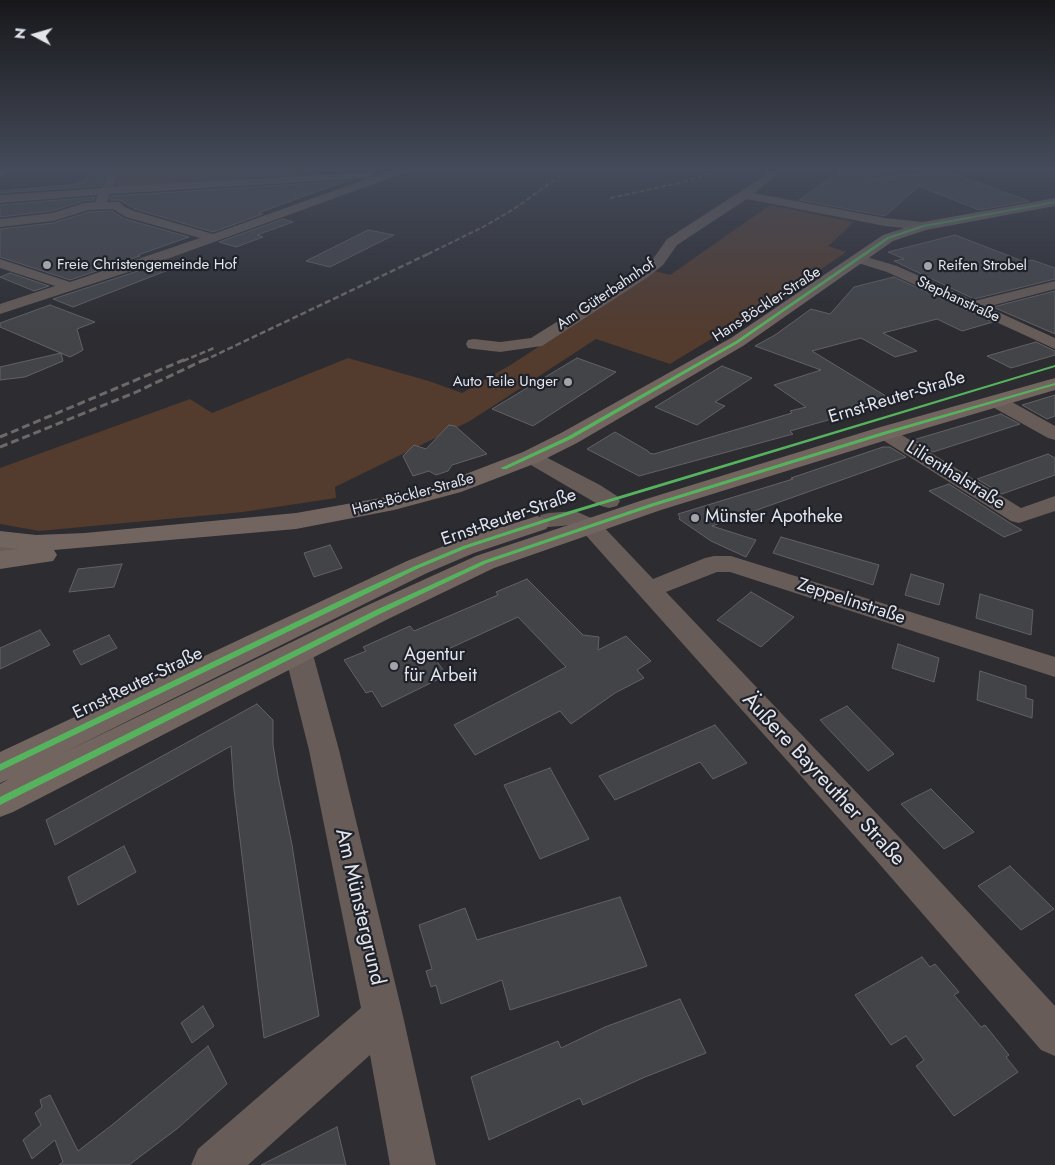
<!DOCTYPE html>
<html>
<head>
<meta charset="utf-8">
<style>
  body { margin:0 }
  #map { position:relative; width:1055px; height:1165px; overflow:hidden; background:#2c2c31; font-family:Jost,sans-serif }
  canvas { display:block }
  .north { position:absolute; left:10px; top:10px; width:50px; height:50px; -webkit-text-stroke:4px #1f222a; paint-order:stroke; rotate:276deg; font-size:14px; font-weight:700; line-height:20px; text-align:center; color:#e3e5eb }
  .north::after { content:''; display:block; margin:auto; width:18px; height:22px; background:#e3e5eb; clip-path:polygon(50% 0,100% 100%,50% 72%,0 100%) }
</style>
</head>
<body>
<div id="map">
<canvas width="1055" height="1165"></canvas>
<div class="north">N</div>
</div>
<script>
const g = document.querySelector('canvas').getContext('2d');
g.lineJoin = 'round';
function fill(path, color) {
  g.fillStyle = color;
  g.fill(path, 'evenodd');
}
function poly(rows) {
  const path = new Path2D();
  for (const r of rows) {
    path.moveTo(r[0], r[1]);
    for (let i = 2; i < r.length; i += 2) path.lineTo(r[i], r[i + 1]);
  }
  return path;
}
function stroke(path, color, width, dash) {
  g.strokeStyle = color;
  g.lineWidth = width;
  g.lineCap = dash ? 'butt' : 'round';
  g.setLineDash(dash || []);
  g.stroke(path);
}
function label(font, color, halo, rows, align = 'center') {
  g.font = font + ' Jost,sans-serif';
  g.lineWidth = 4.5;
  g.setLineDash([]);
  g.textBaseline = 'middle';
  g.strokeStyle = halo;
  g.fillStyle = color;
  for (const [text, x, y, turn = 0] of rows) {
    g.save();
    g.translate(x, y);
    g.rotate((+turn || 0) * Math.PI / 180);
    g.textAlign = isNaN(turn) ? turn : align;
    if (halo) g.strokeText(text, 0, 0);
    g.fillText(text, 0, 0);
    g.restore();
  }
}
fill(poly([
  [120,170,301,170,303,175,113,190],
  [770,205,854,222,828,246,846,252,785,294,670,364,596,339,470,421,335,487,336,498,243,512,39,531,0,524,0,468,190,399,212,413,348,358,429,381,462,393,512,364,655,271,670,275]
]), '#533b2e');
const building = poly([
  [91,170,108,170,101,186,0,193,0,191,70,185,84,182,91,170],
  [245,170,284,170,285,175,245,177,245,170],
  [842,170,883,170,870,179,943,170,1029,201,979,210,919,186,885,216,799,200,842,170],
  [346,181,258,213,263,214,213,232,135,209,120,200,110,200,111,196,346,181],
  [95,197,94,200,83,201,52,211,0,217,0,205,95,197],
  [112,211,125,219,189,237,138,255,140,256,70,280,0,257,0,229,53,223,89,212,112,211],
  [283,219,293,222,257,235,263,237,236,247,219,242,283,219],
  [368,230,394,235,330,267,306,261,368,230],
  [955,235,1025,262,1032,260,1055,268,1055,279,974,299,894,261,904,259,888,252,955,235],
  [162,263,176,267,73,307,53,299,162,263],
  [10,273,49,286,34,291,0,277,10,273],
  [894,277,993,322,962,331,937,319,883,333,917,351,895,357,861,338,812,351,894,401,790,431,793,434,639,476,587,449,615,432,648,451,649,453,654,454,792,413,790,411,806,407,774,385,821,370,755,346,775,335,811,309,830,314,854,287,894,277],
  [1055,291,1055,334,993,307,1055,291],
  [50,305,95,322,77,329,83,350,76,354,70,357,0,327,0,323,50,305],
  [1036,342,1055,351,1055,355,1011,368,987,356,1036,342],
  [61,353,63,361,25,377,0,380,0,367,61,353],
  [577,358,616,372,533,426,492,409,577,358],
  [722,366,752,378,715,402,725,406,697,425,655,407,722,366],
  [1055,395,1055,416,1047,419,1022,405,1055,395],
  [1001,414,1020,424,933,452,913,440,1001,414],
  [449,425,455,426,487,454,452,465,448,471,436,475,429,471,413,476,403,456,414,445,426,449,449,425],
  [883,447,890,447,906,457,712,526,756,540,746,557,711,541,679,519,680,517,678,514,793,479,791,478,883,447],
  [1048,454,1055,458,1055,475,1002,494,977,479,1048,454],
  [949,484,1010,523,1022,530,1004,537,929,491,949,484],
  [781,537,879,565,873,585,773,553,781,537],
  [330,545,342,568,314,577,304,553,330,545],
  [122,564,114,587,69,592,78,569,122,564],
  [911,574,944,584,939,605,905,595,911,574],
  [527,579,583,635,599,637,598,650,626,636,651,661,637,670,644,678,615,693,571,724,560,711,475,755,454,725,566,667,518,617,433,656,447,675,382,707,372,691,366,693,344,660,366,651,363,647,410,626,414,631,498,595,496,592,527,579],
  [751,592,794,617,761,647,717,620,751,592],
  [980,594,1033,610,1031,635,976,618,980,594],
  [40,630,50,645,0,669,0,648,40,630],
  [109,635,117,648,81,665,73,651,109,635],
  [898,644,939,658,934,682,892,668,898,644],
  [980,671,1026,686,1026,698,1033,700,1032,718,977,700,980,671],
  [257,704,273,720,273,745,278,776,292,845,319,1016,264,1038,234,790,231,746,55,845,46,820,257,704],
  [847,706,894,754,868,771,820,720,847,706],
  [715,725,747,763,713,779,700,762,615,800,599,776,715,725],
  [550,768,589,839,540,859,504,785,550,768],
  [931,789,974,832,944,849,901,804,931,789],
  [124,846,136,872,78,905,68,877,124,846],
  [1010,866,1054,909,1021,930,978,886,1010,866],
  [620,897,647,966,510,1010,502,980,441,1004,436,985,431,987,426,971,432,969,419,925,465,908,477,940,620,897],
  [922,957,930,967,935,964,959,992,954,995,981,1027,985,1025,1009,1055,1006,1057,1018,1072,954,1116,916,1066,924,1060,906,1036,891,1045,855,995,922,957],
  [680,999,706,1053,645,1077,583,1105,580,1098,489,1140,471,1077,558,1041,561,1048,605,1027,680,999],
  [203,1006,214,1026,192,1043,181,1023,203,1006],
  [208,1046,227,1084,178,1128,129,1165,59,1165,63,1162,55,1140,32,1159,23,1140,41,1125,35,1113,42,1107,40,1100,50,1095,78,1151,112,1125,208,1046],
  [337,1127,346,1165,261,1165,337,1127]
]);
fill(building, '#434448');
stroke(building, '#626266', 1);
fill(poly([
  [0,170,10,170,0,177,0,170],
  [110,170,120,170,113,187,370,172,374,173,374,177,393,170,408,170,407,172,156,263,0,314,0,304,55,286,0,268,0,259,70,282,200,238,126,217,113,209,89,210,53,221,0,227,0,219,52,213,84,203,95,202,98,195,0,203,0,195,102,188,110,170],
  [369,178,213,234,134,211,123,206,120,202,107,202,110,194,369,178],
  [772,171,777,174,776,176,754,193,885,218,923,222,929,226,923,230,885,226,747,199,677,245,663,265,648,277,542,346,500,352,474,349,468,348,466,344,468,340,474,339,500,342,531,338,638,271,653,259,667,239,772,171],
  [860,255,897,266,974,301,1055,281,1055,289,987,307,1055,338,1055,349,887,272,855,262,853,259,860,255],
  [996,395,1003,397,1055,426,1055,440,1048,438,989,405,987,401,989,397,996,395],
  [885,427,892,429,1021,508,1055,496,1055,511,1019,523,1011,521,878,437,875,433,878,429,885,427],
  [531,451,538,453,600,485,617,496,620,501,617,506,609,508,601,506,524,461,521,457,524,453,531,451],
  [575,511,598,521,653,579,705,558,714,556,731,556,1055,657,1055,677,730,572,717,572,666,592,899,837,1055,1006,1055,1056,1041,1050,875,859,582,531,571,525,549,527,541,525,538,520,541,515,549,513,575,511],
  [42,537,50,539,54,544,50,549,0,557,0,541,42,537],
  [298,641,308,644,312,651,339,750,403,1016,436,1165,390,1165,370,1055,248,1165,191,1165,198,1149,361,1008,309,750,284,651,288,644,298,641]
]), '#675c58');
fill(poly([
  [1055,198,1055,206,926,230,893,241,743,346,577,443,539,462,461,492,394,510,296,529,54,550,57,555,53,561,0,569,0,551,19,549,0,547,0,531,36,535,85,533,296,513,392,496,445,482,523,452,561,433,731,338,883,235,923,222,1055,198],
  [1055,378,1055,390,893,438,661,510,494,568,388,619,13,812,0,817,0,784,9,779,0,783,0,752,407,561,456,541,528,519,537,516,546,519,550,524,546,529,474,553,427,573,63,753,368,605,476,556,643,500,877,428,1055,378]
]), '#726560');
stroke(poly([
  [610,198,679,183,720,170],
  [428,254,483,227,514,209,568,170]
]), '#6d6968', 2, [5, 2.5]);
stroke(poly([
  [183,361,214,348],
  [203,361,430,253]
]), '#6d6968', 2.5, [6, 3]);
stroke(poly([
  [0,437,186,359],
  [0,447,134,393,206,359]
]), '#6d6968', 3, [8, 4]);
fill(poly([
  [1055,201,1055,203,924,227,889,239,738,343,571,439,506,469,502,469,501,468,567,437,736,341,887,237,923,225,1055,201],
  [1055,365,1055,367,577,512,467,548,419,568,364,595,0,771,0,764,360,591,415,566,463,546,573,510,1055,365],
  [1055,383,1055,385,887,434,654,506,487,563,380,614,0,805,0,797,376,610,483,561,650,504,883,432,1055,383]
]), '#56b35d');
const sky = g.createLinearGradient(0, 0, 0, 333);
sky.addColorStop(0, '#18181b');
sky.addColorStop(0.51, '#454b5a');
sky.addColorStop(1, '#454b5a00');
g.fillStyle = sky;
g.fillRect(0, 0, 1055, 333);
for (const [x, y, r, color] of [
  [47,265,5,"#a3a4aa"],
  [928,266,5,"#a3a4aa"],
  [568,382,5,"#a3a4aa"],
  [695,518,5,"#a3a4aa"],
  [394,666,5,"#a3a4aa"]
]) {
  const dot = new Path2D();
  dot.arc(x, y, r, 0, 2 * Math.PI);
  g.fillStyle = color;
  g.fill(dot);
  stroke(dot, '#1f222a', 2);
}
label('15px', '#e3e5eb', '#1f222a', [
  ["Freie Christengemeinde Hof",57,265],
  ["Reifen Strobel",938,266],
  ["Auto Teile Unger",558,382,"right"]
], 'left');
label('15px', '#e3e5eb', '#1f222a', [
  ["Am Güterbahnhof",606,295,-34],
  ["Stephanstraße",958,300,25],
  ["Hans-Böckler-Straße",767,305,-33],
  ["Hans-Böckler-Straße",413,495,-15]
]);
label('18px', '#e3e5eb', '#1f222a', [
  ["Ernst-Reuter-Straße",897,398,-17],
  ["Lilienthalstraße",955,476,32],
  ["Ernst-Reuter-Straße",509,518,-19],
  ["Zeppelinstraße",851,602,18],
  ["Ernst-Reuter-Straße",138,684,-26]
]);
label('18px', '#e3e5eb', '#1f222a', [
  ["Münster Apotheke",705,518],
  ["Agentur",404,656],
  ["für Arbeit",404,677]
], 'left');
label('21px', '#e3e5eb', '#1f222a', [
  ["Äußere Bayreuther Straße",823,780,47],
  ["Am Münstergrund",359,907,77]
]);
</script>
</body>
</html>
